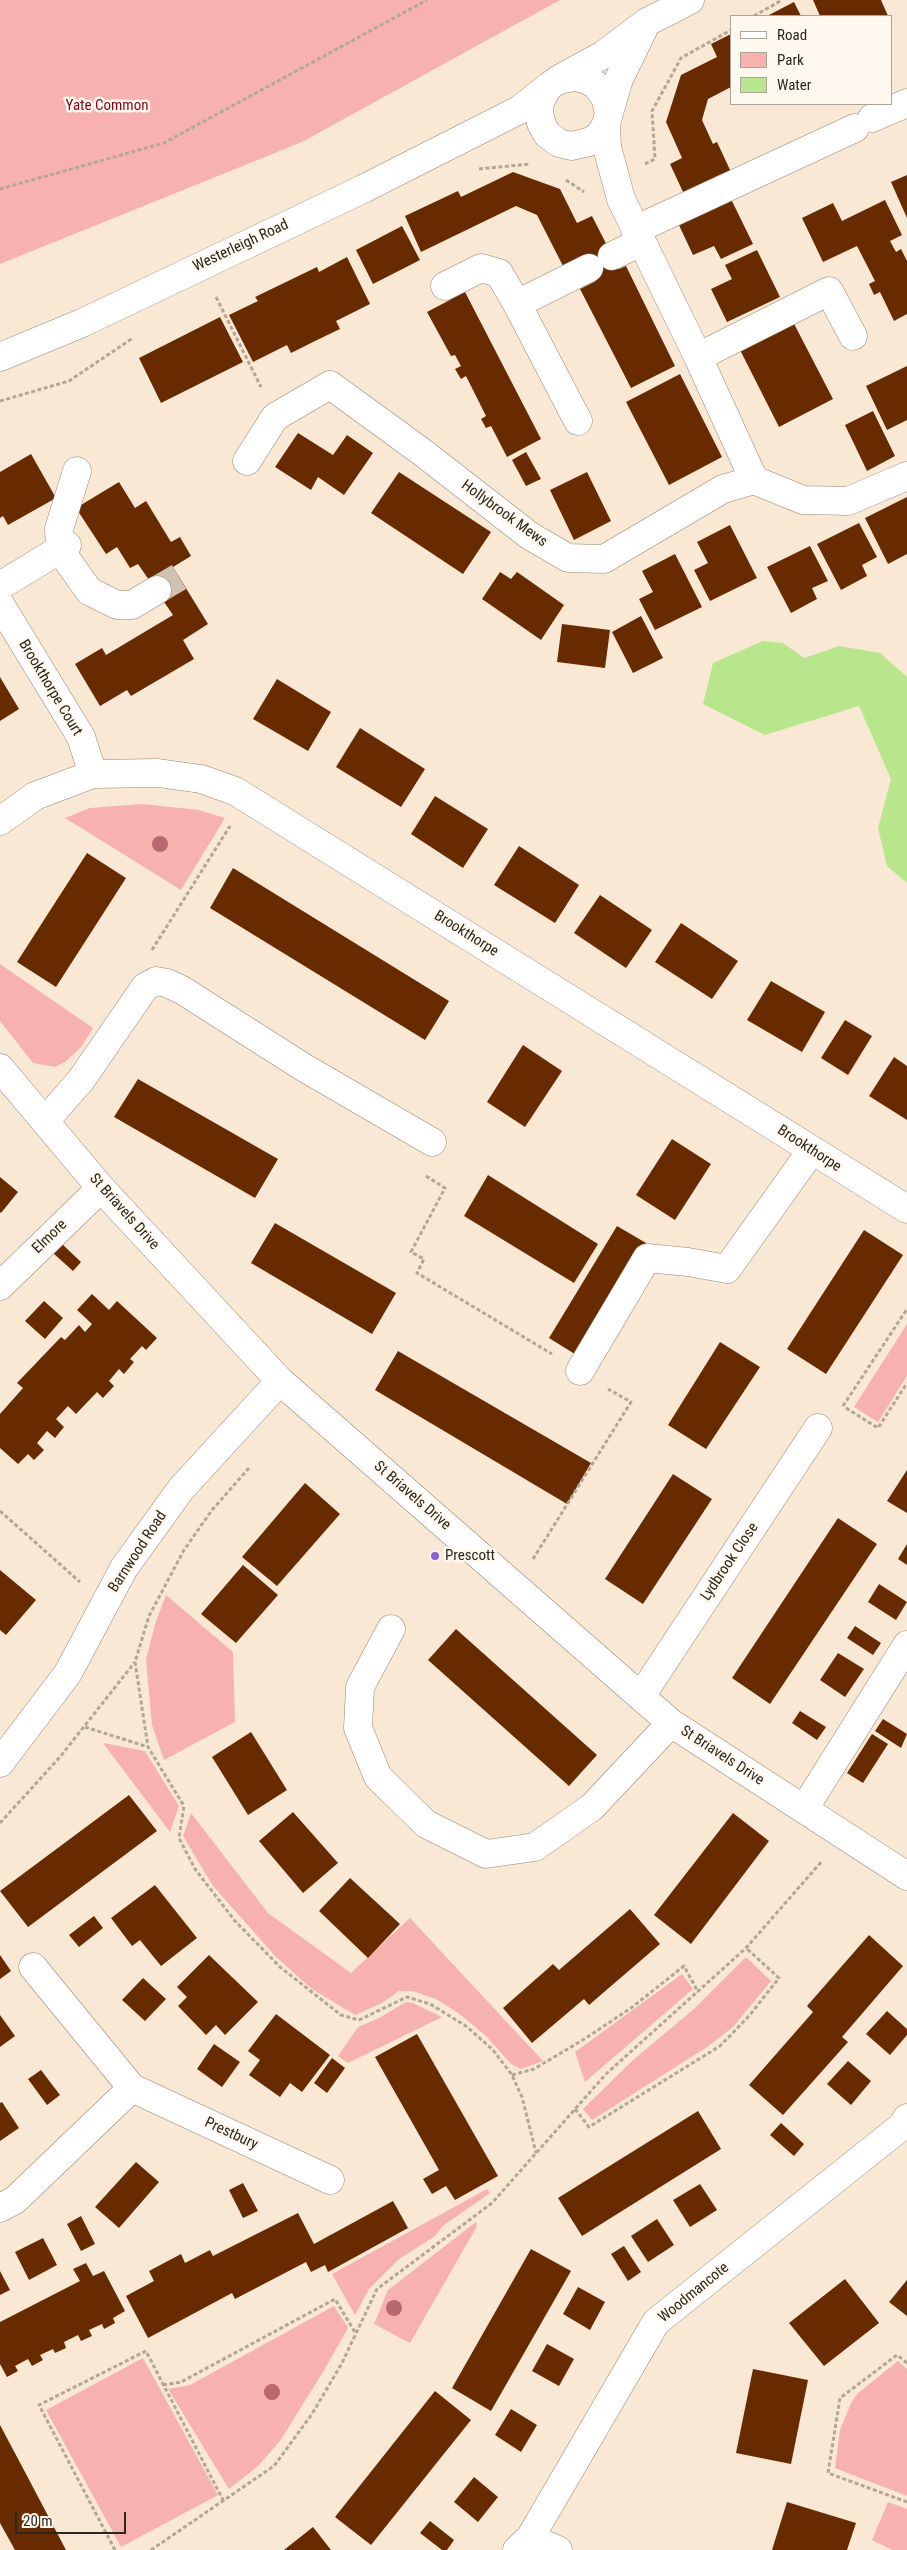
<!DOCTYPE html>
<html>
<head>
<meta charset="utf-8">
<style>
  body { margin:0 }
  #map { position:relative; width:907px; height:2550px; overflow:hidden; background:#f9e9d4; font-family:"Roboto Condensed",sans-serif }
  canvas { display:block }
  .legend { position:absolute; left:730px; top:15px; width:162px; height:90px; box-sizing:border-box; background:#fef8ef; border:1px solid #aaa49b; margin:0; padding:6px 9px; list-style:none; font-size:15px; color:#2b261e }
  .legend li { display:flex; align-items:center; gap:10px; height:25px }
  .legend b { width:25px; border:1px solid #aaa49b }
  .scale { position:absolute; left:15px; top:2512px; width:111px; height:22px; box-sizing:border-box; border:2px solid #2b261e; border-top:0; padding-left:6px; font-size:15px; line-height:18px; white-space:nowrap; color:#2b261e; -webkit-text-stroke:4px #fef8ef; paint-order:stroke }
</style>
</head>
<body>
<div id="map">
<canvas width="907" height="2550"></canvas>
<ul class="legend">
<li><b style="height:6px;background:#fff"></b>Road</li>
<li><b style="height:14px;background:#f7b2b0"></b>Park</li>
<li><b style="height:14px;background:#b7e68d"></b>Water</li>
</ul>
<div class="scale">20 m</div>
</div>
<script>
const g = document.querySelector('canvas').getContext('2d');
g.lineJoin = 'round';
function fill(path, color) {
  g.fillStyle = color;
  g.fill(path, 'evenodd');
}
function poly(rows) {
  const path = new Path2D();
  for (const r of rows) {
    path.moveTo(r[0], r[1]);
    for (let i = 2; i < r.length; i += 2) path.lineTo(r[i], r[i + 1]);
  }
  return path;
}
function stroke(path, color, width, dash) {
  g.strokeStyle = color;
  g.lineWidth = width;
  g.lineCap = dash ? 'butt' : 'round';
  g.setLineDash(dash || []);
  g.stroke(path);
}
function label(font, color, halo, rows, align = 'center') {
  g.font = font + ' "Roboto Condensed",sans-serif';
  g.lineWidth = 5;
  g.setLineDash([]);
  g.textBaseline = 'middle';
  g.strokeStyle = halo;
  g.fillStyle = color;
  for (const [text, x, y, turn = 0] of rows) {
    g.save();
    g.translate(x, y);
    g.rotate((+turn || 0) * Math.PI / 180);
    g.textAlign = isNaN(turn) ? turn : align;
    if (halo) g.strokeText(text, 0, 0);
    g.fillText(text, 0, 0);
    g.restore();
  }
}
fill(poly([
  [0,0,560,0,302,142,0,264],
  [142,804,199,810,225,818,181,890,65,818,90,808],
  [0,964,93,1028,82,1046,65,1062,55,1067,33,1063,0,1021],
  [907,1324,907,1376,878,1422,854,1407],
  [166,1595,233,1652,235,1722,164,1760,152,1725,146,1660,155,1624],
  [103,1743,145,1751,179,1806,170,1832],
  [191,1813,268,1913,351,1973,410,1918,543,2061,521,2069,511,2064,485,2035,458,2013,436,1999,412,1991,399,1991,382,2003,355,2015,312,1989,276,1957,213,1886,183,1836],
  [746,1957,771,1981,733,2027,707,2047,592,2120,583,2109,632,2061,695,2008],
  [682,1974,693,1989,585,2082,575,2052],
  [406,2002,413,2003,442,2017,348,2063,338,2056,358,2027,379,2018],
  [487,2189,490,2193,444,2225,435,2236,399,2259,369,2289,355,2315,332,2274],
  [476,2222,477,2226,410,2343,374,2324,388,2290],
  [334,2306,348,2328,323,2372,280,2441,258,2466,229,2489,168,2389,190,2385],
  [143,2358,218,2495,121,2547,46,2410],
  [898,2361,907,2369,907,2496,835,2468,840,2430,851,2403,858,2393],
  [888,2502,907,2509,907,2550,892,2550,872,2540]
]), '#f7b2b0');
fill(poly([
  [763,641,783,643,804,658,839,646,880,653,907,677,907,883,887,866,878,828,891,779,859,706,765,735,703,704,713,663]
]), '#b7e68d');
fill(poly([
  [813,0,881,0,888,16,820,16],
  [794,2,801,16,767,16],
  [731,34,731,87,708,99,702,120,713,144,717,142,731,172,684,194,670,164,682,158,666,122,681,75,717,57,711,44],
  [513,172,560,189,577,223,592,216,619,269,626,266,675,366,631,388,580,289,596,281,583,256,563,266,537,215,516,206,421,252,405,216,458,191,461,197],
  [907,175,907,218,891,182],
  [730,197,753,244,721,259,714,246,693,255,678,223],
  [885,200,902,235,890,241,896,252,901,249,907,261,907,314,894,321,880,292,874,295,869,284,875,281,857,246,823,262,802,218,833,203,842,221],
  [402,226,420,260,373,284,356,250],
  [757,250,780,297,727,322,711,289,732,279,725,265],
  [347,257,370,304,336,321,340,329,315,341,291,353,287,345,253,362,229,315,258,301,255,297,317,267,319,272],
  [465,292,541,439,507,457,491,426,486,428,481,419,486,416,466,376,461,379,455,369,461,366,455,355,451,356,427,312],
  [790,316,833,399,779,427,737,344],
  [220,317,243,362,161,403,139,358],
  [907,366,907,420,887,430,866,386],
  [680,374,722,457,669,485,626,402],
  [873,411,895,456,867,471,845,425],
  [298,433,333,455,347,435,373,453,344,495,318,477,311,490,275,467],
  [526,452,541,479,526,486,512,460],
  [31,454,56,498,8,525,3,516,0,518,0,472],
  [399,472,491,532,463,574,371,513],
  [587,472,611,521,574,540,550,490],
  [119,482,135,508,146,501,171,542,180,537,191,556,173,567,208,624,183,640,194,659,131,696,127,690,100,706,75,664,102,648,106,655,173,615,138,564,130,568,117,547,106,554,76,508],
  [907,497,907,554,888,564,865,518],
  [859,523,877,557,862,565,867,576,841,590,817,544],
  [730,525,757,578,710,601,694,570,708,563,697,542],
  [810,546,828,581,812,588,817,599,791,613,767,567],
  [675,554,702,607,655,630,639,599,653,592,642,571],
  [500,572,511,579,517,572,564,605,541,640,482,599],
  [641,616,663,658,633,673,612,632],
  [562,624,610,630,605,668,557,662],
  [0,677,19,709,0,721],
  [277,679,331,712,308,751,253,719],
  [360,728,425,769,401,807,336,767],
  [435,796,488,829,463,868,411,834],
  [519,846,579,885,555,923,494,885],
  [87,853,126,878,56,987,17,962],
  [233,868,449,1001,425,1040,210,908],
  [600,895,652,930,626,968,574,933],
  [681,923,738,961,712,999,655,962],
  [771,981,825,1012,802,1052,747,1020],
  [845,1020,872,1036,848,1075,821,1058],
  [523,1045,562,1071,525,1127,487,1102],
  [894,1057,907,1066,907,1120,869,1096],
  [138,1079,278,1159,255,1198,114,1117],
  [672,1139,711,1164,675,1220,636,1195],
  [488,1175,598,1244,574,1283,464,1216],
  [0,1177,18,1192,1,1213,0,1212],
  [275,1223,396,1293,372,1334,251,1263],
  [617,1226,646,1243,578,1356,549,1338],
  [864,1230,903,1255,826,1374,787,1349],
  [62,1244,81,1262,73,1271,53,1253],
  [92,1294,109,1310,117,1301,157,1338,146,1350,142,1346,130,1359,134,1362,124,1374,119,1369,109,1381,114,1386,103,1398,97,1392,76,1414,68,1406,56,1419,64,1427,55,1438,47,1431,37,1443,44,1450,34,1460,28,1454,18,1464,0,1448,0,1414,23,1388,17,1383,61,1337,65,1340,79,1325,85,1332,92,1324,77,1310],
  [44,1301,63,1318,45,1339,25,1321],
  [720,1342,760,1367,706,1449,668,1425],
  [398,1351,591,1463,567,1504,375,1390],
  [907,1470,907,1513,887,1501],
  [673,1474,712,1499,643,1604,605,1579],
  [305,1483,340,1514,277,1586,242,1557],
  [838,1518,877,1544,770,1704,732,1678],
  [907,1544,907,1565,898,1559],
  [243,1565,278,1595,236,1643,201,1614],
  [0,1570,36,1600,6,1635,0,1630],
  [879,1584,907,1602,896,1620,868,1602],
  [855,1626,881,1643,873,1655,847,1638],
  [456,1629,597,1755,569,1786,428,1660],
  [838,1653,864,1669,845,1697,820,1680],
  [800,1711,826,1727,817,1740,792,1723],
  [883,1719,907,1734,901,1748,875,1731],
  [251,1732,287,1790,248,1815,212,1757],
  [872,1734,888,1744,863,1783,847,1773],
  [129,1795,157,1831,28,1927,0,1891],
  [293,1812,338,1863,303,1893,259,1841],
  [733,1813,769,1841,691,1944,654,1915],
  [350,1878,400,1924,368,1958,319,1911],
  [155,1885,197,1938,161,1966,140,1940,132,1946,111,1918],
  [630,1909,660,1944,589,2005,584,1999,532,2043,503,2008,553,1964,559,1970],
  [94,1916,103,1928,79,1947,69,1935],
  [869,1935,903,1966,842,2037,848,2042,783,2115,749,2085,813,2012,807,2006],
  [0,1955,11,1971,0,1979],
  [209,1955,258,2002,225,2035,216,2025,206,2035,178,2006,187,1997,177,1987],
  [143,1978,166,1999,145,2021,122,2000],
  [887,2011,907,2029,907,2035,890,2055,866,2034],
  [276,2014,330,2055,302,2092,290,2083,280,2097,249,2075,260,2060,248,2051],
  [0,2015,15,2036,0,2047],
  [417,2034,498,2176,455,2200,446,2186,432,2194,423,2179,439,2170,375,2057],
  [214,2044,240,2062,222,2087,197,2069],
  [332,2058,345,2068,327,2093,314,2083],
  [848,2061,871,2081,851,2105,827,2084],
  [41,2070,60,2095,47,2105,28,2079],
  [2,2102,19,2128,0,2141,0,2103],
  [698,2111,721,2149,582,2236,558,2198],
  [781,2123,804,2144,794,2156,770,2135],
  [136,2162,159,2182,119,2228,95,2207],
  [243,2183,258,2211,243,2218,229,2190],
  [700,2184,717,2210,690,2227,673,2200],
  [393,2201,408,2228,328,2272,325,2265,311,2272,306,2262,235,2299,232,2293,148,2338,126,2296,154,2281,149,2271,181,2254,185,2263,210,2250,213,2256,298,2213,314,2244],
  [81,2216,95,2244,81,2251,67,2224],
  [657,2219,674,2245,648,2262,631,2236],
  [43,2238,57,2265,29,2280,15,2252],
  [624,2246,641,2272,628,2281,611,2254],
  [531,2249,571,2271,491,2411,452,2388],
  [86,2263,93,2276,104,2271,125,2311,113,2318,115,2323,104,2329,102,2324,89,2330,92,2336,81,2341,78,2335,64,2342,66,2348,55,2353,53,2349,40,2355,43,2360,32,2366,28,2359,15,2366,18,2371,7,2377,0,2364,0,2322,80,2281,73,2269],
  [0,2271,10,2290,0,2295],
  [845,2279,879,2323,824,2366,789,2323],
  [907,2280,907,2316,889,2302],
  [578,2287,605,2302,590,2330,563,2314],
  [547,2344,574,2359,559,2386,532,2371],
  [753,2369,808,2380,791,2464,736,2453],
  [435,2391,471,2420,371,2545,335,2517],
  [511,2409,537,2425,521,2452,495,2435],
  [0,2425,25,2472,66,2550,15,2550,0,2523],
  [474,2477,498,2497,478,2522,454,2502],
  [787,2502,856,2523,847,2550,772,2550],
  [430,2521,454,2540,447,2550,442,2550,420,2533],
  [313,2527,331,2550,284,2550,289,2546]
]), '#682b00');
stroke(poly([
  [157,590,179,577]
]), '#d0c2b0', 28, [28, 14]);
const minor = poly([
  [559,79,603,55,647,22,690,0],
  [609,113,619,79,643,30],
  [872,118,907,103],
  [606,125,607,147,621,199,698,357,754,480],
  [635,230,855,128],
  [612,256,641,242],
  [445,286,481,268,499,273,517,304],
  [0,357,82,323,363,189,519,110,548,87,558,80,574,77,585,79,596,85,605,97,609,113,606,125,599,136,589,142,571,146,559,143,547,134,541,123,539,111,540,102,548,87],
  [698,357,829,291,853,336],
  [578,421,517,304,589,268],
  [247,461,275,417,330,385,422,452,530,536,568,558,604,559,723,489,754,480,803,500,848,501,907,476],
  [77,471,59,529,60,550,89,591,117,605,132,605,157,590],
  [0,586,67,545],
  [0,604,81,737,93,774],
  [0,821,35,796,93,774,158,773,201,779,235,791,907,1209],
  [0,1068,101,1188,280,1381,671,1723,907,1876],
  [45,1121,81,1080,145,987,156,981,167,983,182,990,303,1067,432,1142],
  [0,1286,101,1188],
  [580,1371,647,1258,688,1262,727,1269,812,1150],
  [391,1629,360,1687,358,1728,378,1777,426,1824,486,1854,535,1847,592,1807,671,1723],
  [641,1696,818,1428],
  [0,1763,68,1673,124,1568,181,1489,280,1381],
  [804,1809,907,1645],
  [33,1967,132,2088],
  [0,2208,15,2200,132,2088,330,2180],
  [530,2538,558,2550],
  [517,2550,530,2538,656,2322,902,2126,907,2118]
]);
stroke(minor, '#958774', 29);
stroke(poly([
  [754,16,782,0],
  [645,164,655,159,652,111,681,58,731,30],
  [479,169,530,164],
  [566,180,584,192],
  [0,189,164,143,427,0],
  [216,297,261,387],
  [0,401,69,381,133,338],
  [152,950,230,826],
  [426,1176,445,1188,411,1252,424,1259,417,1273,552,1354],
  [843,1406,907,1309],
  [846,1408,878,1428,907,1383],
  [249,1468,212,1510,184,1550,149,1616,135,1662,148,1747,184,1806,179,1838,195,1869,235,1921,280,1967,341,2015,359,2020,407,1997,430,2004,466,2026,493,2050,512,2075,522,2097,536,2153],
  [0,1511,80,1582],
  [533,1559,631,1402,608,1389],
  [85,1727,148,1747],
  [0,1823,60,1757,135,1662],
  [512,2075,534,2069,586,2038,631,2008,684,1966,698,1992],
  [575,2109,589,2127,720,2046,749,2016,779,1978,746,1948],
  [907,2363,897,2355,840,2398,828,2473,907,2502],
  [163,2385,181,2382,335,2299,356,2334],
  [115,2550,39,2405,146,2351,224,2502],
  [151,2550,274,2466,312,2414,342,2363,377,2289,492,2203,606,2074,746,1948,822,1861]
]), '#b2a695', 3, [4, 2.5]);
stroke(minor, '#fff', 28);
g.fillStyle = '#b8696f';
for (const [x, y] of [
  [160,844],
  [394,2308],
  [272,2392]
]) {
  g.beginPath();
  g.arc(x, y, 8, 0, 2 * Math.PI);
  g.fill();
}
for (const [x, y, r, color] of [
  [435,1556,5,"#8c5fd8"]
]) {
  const dot = new Path2D();
  dot.arc(x, y, r, 0, 2 * Math.PI);
  g.fillStyle = color;
  g.fill(dot);
  stroke(dot, '#fef8ef', 2);
}
label('15px', '#83001c', '#fef8ef', [
  ["Yate Common",107,106]
]);
label('15px', '#2b261e', '#fef8ef', [
  ["Westerleigh Road",241,246,-25],
  ["Hollybrook Mews",504,514,36],
  ["Brookthorpe Court",50,688,59],
  ["Brookthorpe",466,934,32],
  ["Brookthorpe",809,1149,33],
  ["St Briavels Drive",124,1212,48],
  ["Elmore",50,1237,-44],
  ["St Briavels Drive",412,1496,41],
  ["Barnwood Road",138,1552,-57],
  ["Lydbrook Close",730,1562,-56],
  ["St Briavels Drive",722,1756,33],
  ["Prestbury",231,2134,25],
  ["Woodmancote",694,2293,-39]
]);
label('15px', '#2b261e', '#fef8ef', [
  ["Prescott",445,1556]
], 'left');
</script>
</body>
</html>
